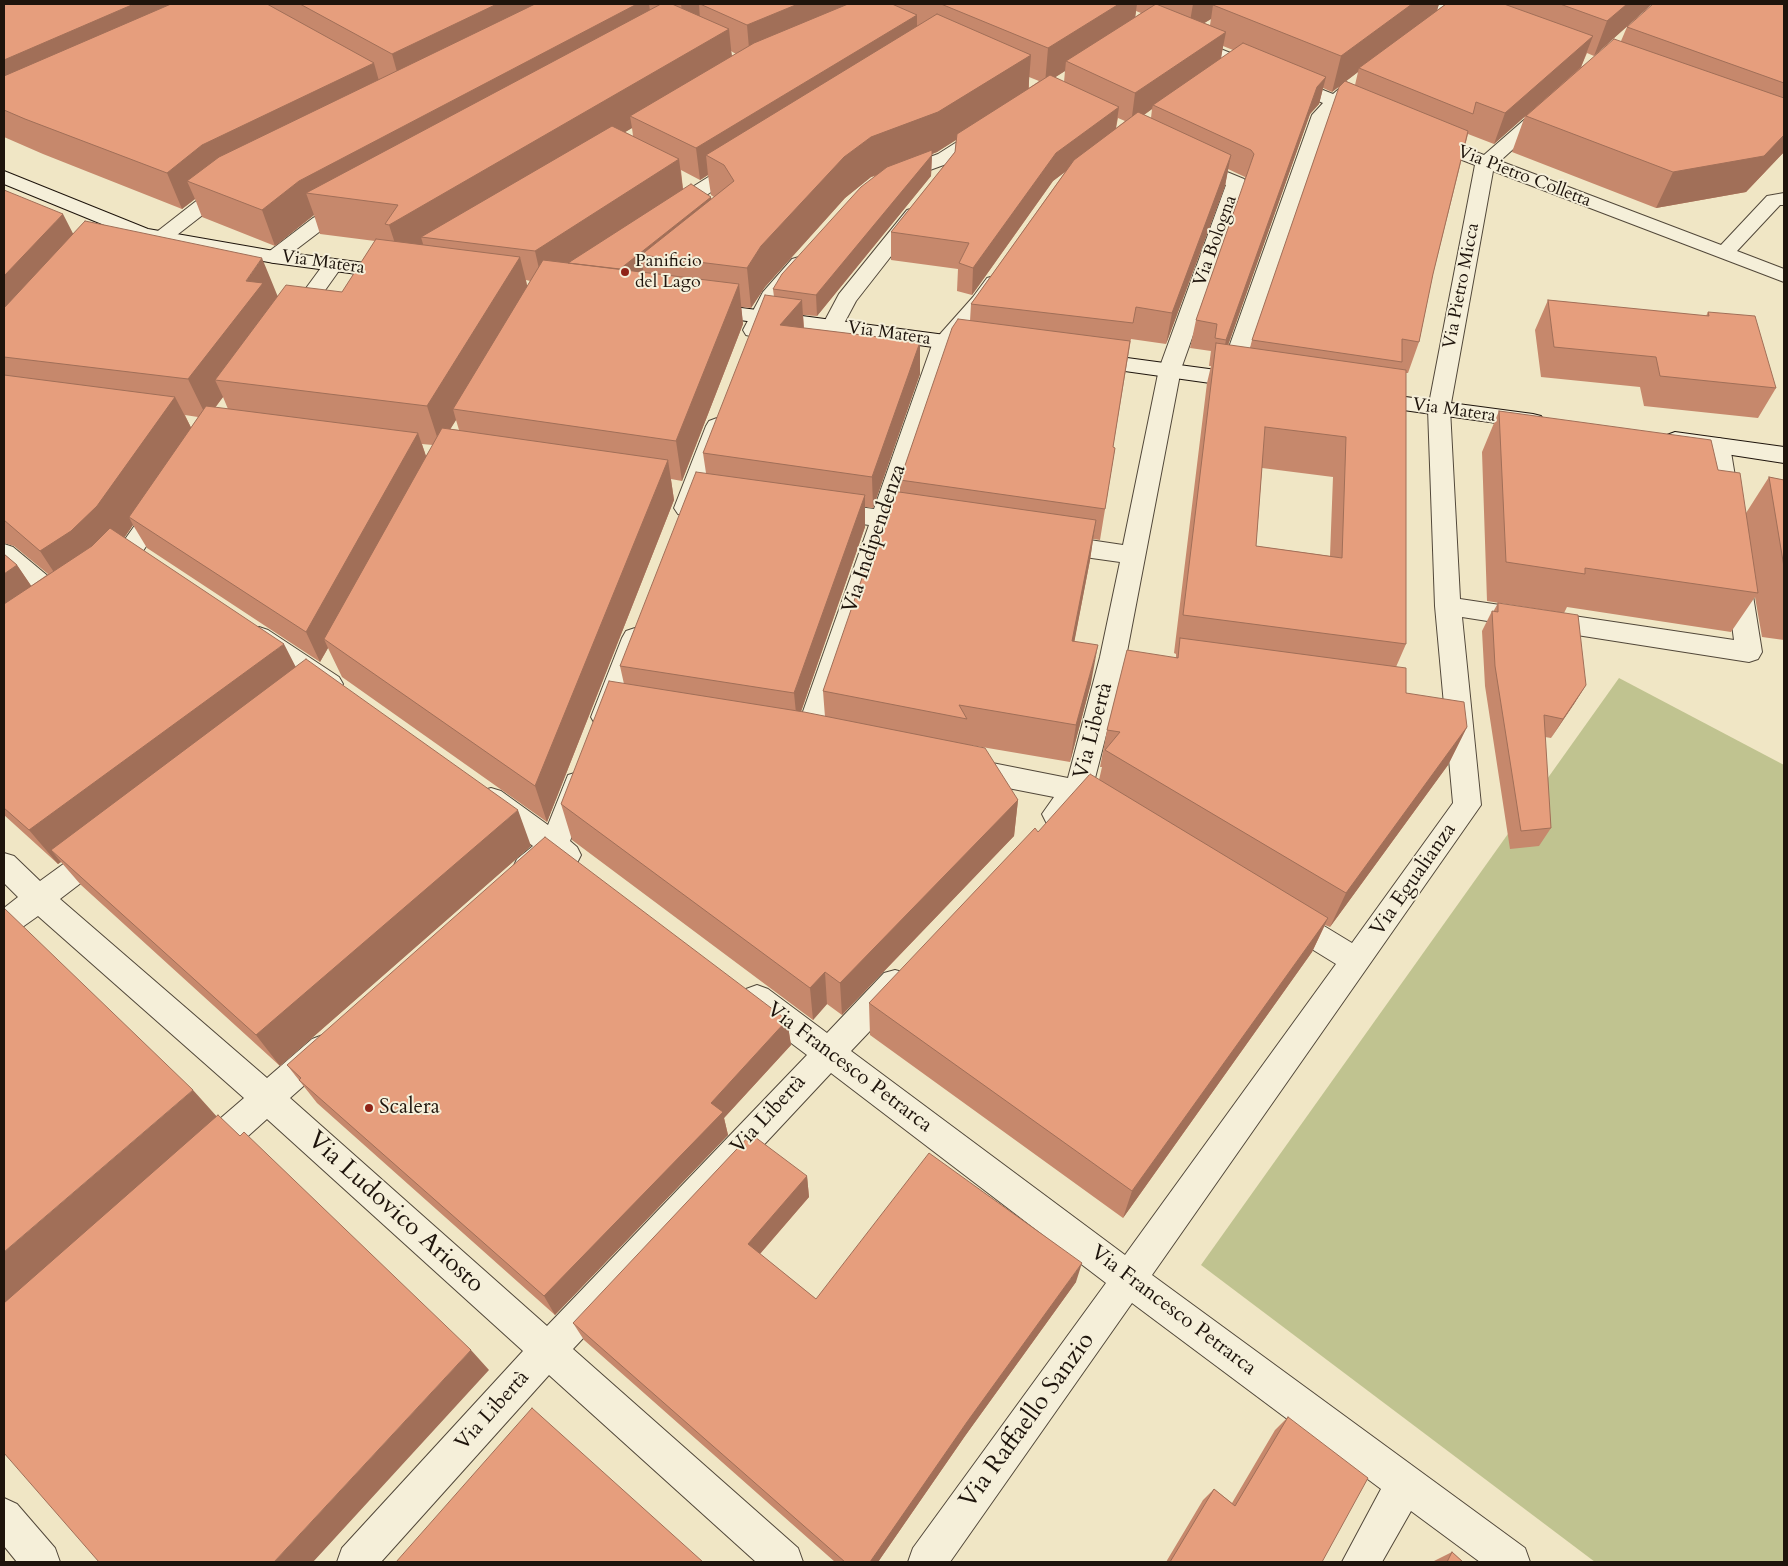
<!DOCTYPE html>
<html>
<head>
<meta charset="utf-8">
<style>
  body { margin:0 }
  #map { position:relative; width:1788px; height:1566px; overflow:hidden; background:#f0e6c5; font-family:Cardo,serif }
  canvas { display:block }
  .frame { position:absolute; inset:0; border:5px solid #1e140c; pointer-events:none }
</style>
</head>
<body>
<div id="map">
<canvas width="1788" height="1566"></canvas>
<div class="frame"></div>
</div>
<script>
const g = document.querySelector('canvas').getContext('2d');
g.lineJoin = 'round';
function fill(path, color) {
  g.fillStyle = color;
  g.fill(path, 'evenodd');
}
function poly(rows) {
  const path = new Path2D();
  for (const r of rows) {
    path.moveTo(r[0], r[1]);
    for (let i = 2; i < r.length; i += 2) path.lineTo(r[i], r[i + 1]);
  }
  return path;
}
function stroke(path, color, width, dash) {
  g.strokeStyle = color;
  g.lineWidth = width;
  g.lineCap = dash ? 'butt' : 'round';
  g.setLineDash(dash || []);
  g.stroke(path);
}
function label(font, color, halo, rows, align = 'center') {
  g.font = font + ' Cardo,serif';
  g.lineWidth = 4;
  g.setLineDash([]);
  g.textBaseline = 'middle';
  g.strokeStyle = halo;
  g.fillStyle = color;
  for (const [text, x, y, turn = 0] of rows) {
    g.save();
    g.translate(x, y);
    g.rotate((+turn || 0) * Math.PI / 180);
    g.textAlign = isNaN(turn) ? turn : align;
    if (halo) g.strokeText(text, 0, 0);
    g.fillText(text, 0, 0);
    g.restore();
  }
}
fill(poly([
  [1619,678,1784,765,1784,1562,1595,1562,1201,1265]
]), '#c0c390');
const street = poly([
  [1423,4,1446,4,1483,17,1486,21,1483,25,1477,26,1471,25,1425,8,1423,4],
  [1188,36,1333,94,1340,88,1352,88,1355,92,1348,100,1376,112,1379,116,1376,120,1370,121,1338,109,1329,117,1240,378,1237,383,1229,385,1221,383,1218,378,1312,115,1323,103,1182,45,1179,41,1182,37,1188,36],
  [1546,105,1552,106,1555,110,1552,114,1500,161,1721,245,1767,196,1784,193,1784,205,1780,205,1737,251,1784,269,1784,282,1493,171,1450,409,1460,599,1734,640,1726,577,1729,571,1738,568,1747,571,1750,577,1762,652,1758,659,1749,662,1462,617,1481,805,1152,1275,1525,1548,1530,1562,1480,1562,1411,1511,1382,1562,1342,1562,1381,1489,1132,1303,950,1562,908,1562,913,1548,1106,1283,831,1073,573,1349,798,1548,803,1562,756,1562,549,1375,381,1562,337,1562,342,1548,523,1351,267,1119,217,1164,205,1169,193,1164,189,1153,193,1142,244,1098,38,916,14,933,4,937,4,908,18,897,4,883,4,853,14,856,40,881,91,844,101,840,111,844,115,852,111,860,60,899,267,1078,312,1039,323,1035,334,1039,339,1049,334,1059,290,1098,547,1326,807,1055,746,1009,742,999,746,989,757,985,768,989,827,1033,884,973,895,970,906,973,910,983,906,993,851,1051,1125,1255,1336,964,1276,927,1271,918,1276,909,1286,905,1296,909,1352,943,1453,803,1435,606,1428,409,1475,165,1421,144,1419,140,1421,136,1428,134,1484,155,1540,106,1546,105],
  [986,126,993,128,995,132,993,136,952,162,897,182,890,180,887,176,890,172,938,154,979,128,986,126],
  [1193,158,1244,179,1247,183,1181,369,1126,657,1093,786,1100,790,1104,798,1100,806,1090,809,1081,806,1066,822,1056,825,1046,822,1042,814,1054,797,967,780,957,777,953,769,957,761,967,758,1068,778,1100,657,1120,562,1056,553,1047,550,1044,544,1047,538,1056,535,1123,545,1159,369,1226,185,1186,168,1184,164,1186,160,1193,158],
  [741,159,748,161,750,165,748,169,676,214,662,214,659,210,662,206,734,161,741,159],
  [229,179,236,181,239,185,236,189,168,242,161,244,154,242,151,238,154,234,222,181,229,179],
  [349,200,356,202,359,206,356,210,327,226,281,261,274,263,267,261,264,257,267,253,313,218,349,200],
  [914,208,921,210,924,214,856,301,840,331,833,333,826,331,822,326,839,294,907,210,914,208],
  [799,257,806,259,809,263,782,294,762,335,754,337,746,335,743,330,763,292,792,259,799,257],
  [333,259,340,261,343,265,301,324,294,326,287,324,283,319,287,314,326,261,333,259],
  [994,276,1001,278,1004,282,987,307,954,344,897,512,927,518,931,524,927,530,919,532,891,528,820,737,816,745,807,748,798,745,794,737,869,525,828,519,820,517,816,511,820,505,828,503,874,509,933,342,973,297,987,278,994,276],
  [717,418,725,421,728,426,698,508,694,514,686,516,678,514,674,508,706,426,709,421,717,418],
  [1719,438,1727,441,1730,446,1740,507,1736,513,1728,515,1720,513,1716,507,1708,446,1711,441,1719,438],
  [160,499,168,501,172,507,139,557,117,579,108,582,99,579,96,573,99,567,121,545,152,501,160,499],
  [4,544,13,547,73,597,77,604,73,611,64,613,55,611,4,566,4,544],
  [259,627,268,630,339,677,343,684,339,691,330,694,321,691,250,644,246,637,250,630,259,627],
  [635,628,644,631,648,638,617,717,613,724,604,727,595,724,591,717,622,638,626,631,635,628],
  [578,772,588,775,592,783,570,841,577,847,581,855,577,863,567,867,554,862,537,877,527,880,517,877,513,868,517,859,533,846,481,807,477,799,481,791,491,788,501,791,548,825,568,775,578,772],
  [4,1498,17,1504,55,1548,60,1562,17,1562,4,1546,4,1498]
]);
const secondary = poly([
  [4,171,148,229,274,251,395,267,402,269,405,273,402,277,395,279,274,263,136,238,4,184,4,171],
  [704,303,983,340,991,342,994,347,991,352,983,354,697,314,694,309,697,304,704,303],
  [1090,353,1246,374,1254,376,1257,381,1254,386,1246,388,1082,365,1079,360,1082,355,1090,353],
  [1368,392,1533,414,1541,416,1544,421,1541,426,1533,428,1360,404,1357,399,1360,394,1368,392],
  [1675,432,1784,447,1784,463,1667,445,1664,440,1667,435,1675,432]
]);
stroke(street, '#52483a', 2);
stroke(secondary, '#1e140c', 2);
fill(street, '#f5efd9');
fill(secondary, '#f5efd9');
fill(poly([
  [4,4,1439,4,1437,10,1446,4,1652,4,1594,56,1587,53,1581,67,1621,41,1627,27,1784,4,1784,152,1746,192,1656,208,1512,152,1525,116,1494,144,1468,134,1433,274,1419,342,1408,373,1406,373,1406,644,1396,667,1406,693,1467,727,1448,765,1330,927,1325,925,1312,952,1123,1218,870,1035,869,1003,1038,832,1099,780,1102,767,1100,767,1107,730,1176,657,1176,654,1174,653,1207,383,1211,366,1209,366,1211,351,1190,348,1196,320,1246,179,1245,177,1228,169,1225,186,1166,344,1131,339,1113,447,1115,448,1100,540,1093,539,1090,560,1074,642,1091,683,1070,762,970,745,1018,800,1014,836,842,1015,827,1004,813,1020,572,840,561,804,624,684,620,666,706,473,703,453,774,297,773,289,875,176,871,177,845,198,765,287,751,308,741,307,743,324,682,481,671,479,674,500,547,822,342,677,328,648,320,662,147,548,133,525,124,538,296,667,531,846,280,1066,81,885,61,862,58,864,4,815,4,554,17,565,31,586,48,574,14,546,4,543,4,190,73,234,278,296,342,292,375,241,320,234,314,215,275,246,202,217,195,199,182,209,43,154,4,137],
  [1136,11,1141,13,1135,17],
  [1211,19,1210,25,1204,23],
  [1223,46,1233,50,1221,59],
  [731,51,736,54,732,56],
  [1065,71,1064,82,1055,77],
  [1358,72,1355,85,1346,81],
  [1029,77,1039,81,1029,88],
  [1343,83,1252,340,1250,348,1228,345,1310,114,1319,104,1323,88,1332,92],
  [1152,109,1151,118,1144,115],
  [1118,118,1125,121,1116,128],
  [632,128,633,136,625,132],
  [956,140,955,152,891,232,891,260,958,269,957,291,972,295,1053,181,1065,172,971,304,970,321,900,480,900,492,823,691,825,717,801,712,865,527,865,507,873,508,920,374,920,342,804,328,803,315,817,316,931,176,932,154,937,152],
  [681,170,700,180,708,175,711,195,714,197,711,199,711,197,683,189],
  [526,280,530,281,527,286],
  [223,397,228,409,215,408],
  [185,415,198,417,191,428],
  [456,420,459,430,450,429],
  [422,444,433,445,426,456],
  [1262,468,1333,477,1330,556,1256,546],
  [1548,300,1706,316,1708,312,1776,388,1758,418,1644,406,1640,387,1541,377,1535,330],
  [1499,411,1718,470,1746,513,1769,477,1784,480,1784,640,1762,637,1755,597,1731,632,1567,607,1564,613,1487,601,1482,452],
  [1498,603,1586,685,1574,704,1551,738,1545,737,1551,828,1539,846,1510,849,1485,686,1482,631,1492,611,1493,612],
  [787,1020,791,1045,724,1118,728,1135,555,1315,317,1103,287,1065],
  [807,1176,809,1197,760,1254,816,1299,1076,1282,965,1436,878,1562,835,1562,584,1340,573,1323],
  [1288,1417,1322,1562,1166,1562,1203,1500,1214,1489,1232,1503,1275,1430],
  [1452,1552,1463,1562,1432,1562]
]), '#c6886c');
fill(poly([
  [134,4,225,4,4,103,4,60],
  [497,4,576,4,402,90,392,54],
  [637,4,649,4,653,32,306,193,314,215,275,246,262,210,299,181],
  [681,4,699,4,700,20,684,29],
  [798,4,851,4,750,60,747,25],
  [1119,4,1137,4,1134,26,1066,61,1065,71,1045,84,1048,48],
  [1193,4,1235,4,1213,5,1211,19,1188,33],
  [1412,4,1439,4,1436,14,1359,68,1358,72,1332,92,1341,56],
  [1627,4,1652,4,1594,56,1607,21],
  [917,15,917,45,706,155,708,175,700,180,696,148],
  [729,29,733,68,630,116,632,128,444,240,421,237,425,251,402,265,389,225],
  [1226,32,1220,62,1153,105,1152,109,1131,124,1135,93],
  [1593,36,1581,67,1494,144,1505,113],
  [1031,55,1028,94,937,152,932,154,931,176,817,316,816,295,932,154,871,177,845,198,765,287,751,308,747,268,761,246,844,157,871,137],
  [374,63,384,99,187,181,195,199,182,209,167,173,202,145],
  [1326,77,1319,104,1310,114,1220,368,1226,340,1317,87],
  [1119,107,1115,134,1053,181,972,295,973,268,1056,153],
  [1784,135,1784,152,1746,192,1656,208,1673,172],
  [1231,155,1225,186,1166,344,1172,313],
  [679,159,683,190,542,282,535,251],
  [711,197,714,219,641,255,644,275,619,270],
  [63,214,83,253,4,340,4,276],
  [520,257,530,297,453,409,456,420,440,446,427,406],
  [262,258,278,297,215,380,223,397,207,418,188,379,246,281],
  [739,284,743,324,682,481,676,441],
  [802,300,804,332,780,325],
  [920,342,920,374,873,508,872,477],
  [175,397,195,435,129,517,133,525,120,544,65,589,40,551],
  [418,433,429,465,324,639,328,648,320,662,306,632],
  [668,460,674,500,547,822,535,786],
  [865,495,865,527,797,723,794,693],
  [1096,520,1090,560,1067,680,1072,641],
  [17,565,43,603,4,629,4,574],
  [284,644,303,681,51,850,61,862,58,864,29,830],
  [1098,645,1091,683,1070,762,1076,725],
  [1586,685,1574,704,1551,738,1563,719],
  [1467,727,1448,765,1330,927,1346,893],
  [1018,800,1014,836,842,1015,840,983],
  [518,810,531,846,280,1066,256,1035],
  [1328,918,1312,952,1123,1218,1132,1191],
  [825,972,827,1004,813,1020,810,988],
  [787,1020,791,1045,724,1118,728,1135,555,1315,544,1296,711,1103],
  [193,1090,219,1119,4,1308,4,1252],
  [807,1176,809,1197,752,1263,748,1244],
  [1082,1263,1076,1282,965,1436,878,1562,870,1562,967,1422],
  [471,1350,489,1370,313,1562,274,1562]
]), '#a16f58');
const building = poly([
  [4,4,134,4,4,60,4,4],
  [171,4,267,4,374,63,202,145,167,173,25,119,4,110,4,76,171,4],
  [300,4,497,4,392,54,300,4],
  [535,4,637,4,299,181,262,210,187,181,219,157,535,4],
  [661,4,672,4,729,29,389,225,385,224,398,205,306,193,661,4],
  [700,4,798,4,747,25,700,4],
  [848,4,892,4,917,15,696,148,630,116,754,43,848,4],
  [941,4,1119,4,1048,48,941,4],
  [1156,4,1226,32,1135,93,1066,61,1156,4],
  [1215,4,1412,4,1341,56,1213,5,1215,4],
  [1446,4,1504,4,1593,36,1505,113,1476,102,1473,114,1359,68,1446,4],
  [1560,4,1627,4,1607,21,1560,4],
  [1653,4,1784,4,1784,83,1627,27,1653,4],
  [937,14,1031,55,938,112,871,137,844,157,761,246,747,268,641,255,734,181,724,165,706,155,937,14],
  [1614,39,1784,98,1784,135,1764,156,1673,172,1526,116,1614,39],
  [1243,43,1326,77,1317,87,1226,340,1215,338,1217,324,1196,320,1254,154,1251,150,1153,105,1243,43],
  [1050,75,1119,107,1056,153,973,268,959,263,969,243,891,232,955,152,957,134,1050,75],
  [1345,81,1468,131,1433,274,1419,342,1402,339,1402,362,1252,340,1339,87,1345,81],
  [1138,112,1231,155,1172,313,1136,307,1133,323,971,304,1074,160,1138,112],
  [612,126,679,159,535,251,421,237,612,126],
  [932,150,932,155,816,295,773,289,782,274,861,187,887,167,932,150],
  [691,184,711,197,620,269,568,263,691,184],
  [4,190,63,214,4,276,4,190],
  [85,221,262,258,246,281,263,283,188,379,4,357,4,308,85,221],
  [376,239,520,257,427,406,215,380,286,285,342,292,376,239],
  [543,260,739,284,676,441,453,409,543,260],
  [765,295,802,300,780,325,920,342,872,477,703,453,765,295],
  [1548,300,1709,316,1708,312,1755,316,1776,388,1660,376,1656,357,1554,347,1548,300],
  [958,319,1130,341,1113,447,1115,448,1105,509,900,480,952,328,958,319],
  [1216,343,1406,370,1406,644,1183,615,1216,343],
  [1265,427,1346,437,1342,558,1256,546,1265,427],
  [4,375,175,397,97,506,71,531,40,551,4,520,4,375],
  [206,406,418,433,306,632,129,517,206,406],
  [1499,411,1711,440,1718,470,1740,473,1758,593,1585,568,1585,574,1506,562,1499,411],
  [442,428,668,460,535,786,324,639,442,428],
  [696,472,865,495,794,693,620,666,696,472],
  [1769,477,1784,480,1784,567,1769,477],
  [892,491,1096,520,1072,641,1098,645,1076,725,959,705,967,719,823,691,892,491],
  [110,528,284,644,29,830,4,808,4,604,92,546,110,528],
  [4,554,17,565,4,574,4,554],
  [1498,603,1578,615,1586,685,1563,719,1544,715,1551,828,1521,831,1495,666,1492,611,1498,612,1498,603],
  [1180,638,1406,668,1406,693,1464,702,1467,727,1346,893,1105,750,1120,732,1107,730,1127,650,1178,658,1180,638],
  [306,659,518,810,256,1035,51,850,306,659],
  [609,681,804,712,985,748,1018,800,840,983,825,972,810,988,561,804,609,681],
  [1090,774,1328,918,1132,1191,869,1003,1035,828,1038,832,1090,774],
  [545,837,787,1020,711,1103,723,1112,544,1296,299,1080,301,1078,287,1065,545,837],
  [4,908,193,1090,4,1252,4,908],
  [218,1115,240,1136,244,1132,471,1350,274,1562,99,1562,4,1453,4,1303,218,1115],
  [751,1134,807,1176,748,1244,816,1299,929,1153,1082,1263,967,1422,870,1562,845,1562,573,1323,751,1134],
  [532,1408,703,1562,396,1562,532,1408],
  [1288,1417,1368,1478,1322,1562,1170,1562,1214,1489,1235,1506,1288,1417],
  [1452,1552,1463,1562,1447,1562,1452,1552]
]);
fill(building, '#e69e7d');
stroke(building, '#a16f58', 1);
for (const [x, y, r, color] of [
  [625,272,5,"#8f2418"],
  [369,1108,5,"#8f2418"]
]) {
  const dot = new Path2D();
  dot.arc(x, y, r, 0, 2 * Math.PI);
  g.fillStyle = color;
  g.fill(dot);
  stroke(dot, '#f5efd9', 2);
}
label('18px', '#1e140c', '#f5efd9', [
  ["Via Pietro Colletta",1524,177,21],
  ["Via Bologna",1216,241,-70],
  ["Via Matera",323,263,8],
  ["Via Pietro Micca",1462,286,-79],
  ["Via Matera",889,334,8],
  ["Via Matera",1454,411,8]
]);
label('18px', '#1e140c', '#f5efd9', [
  ["Panificio",635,262],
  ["del Lago",635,283]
], 'left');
label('21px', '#1e140c', '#f5efd9', [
  ["Via Indipendenza",875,539,-71],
  ["Via Libertà",1094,731,-75],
  ["Via Egualianza",1414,880,-55],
  ["Via Francesco Petrarca",849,1068,37],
  ["Via Libertà",769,1115,-47],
  ["Via Francesco Petrarca",1173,1311,37],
  ["Via Libertà",493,1411,-48]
]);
label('21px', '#1e140c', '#f5efd9', [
  ["Scalera",379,1108]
], 'left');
label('25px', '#1e140c', '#f5efd9', [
  ["Via Ludovico Ariosto",395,1213,42],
  ["Via Raffaello Sanzio",1028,1421,-54]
]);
</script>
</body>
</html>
